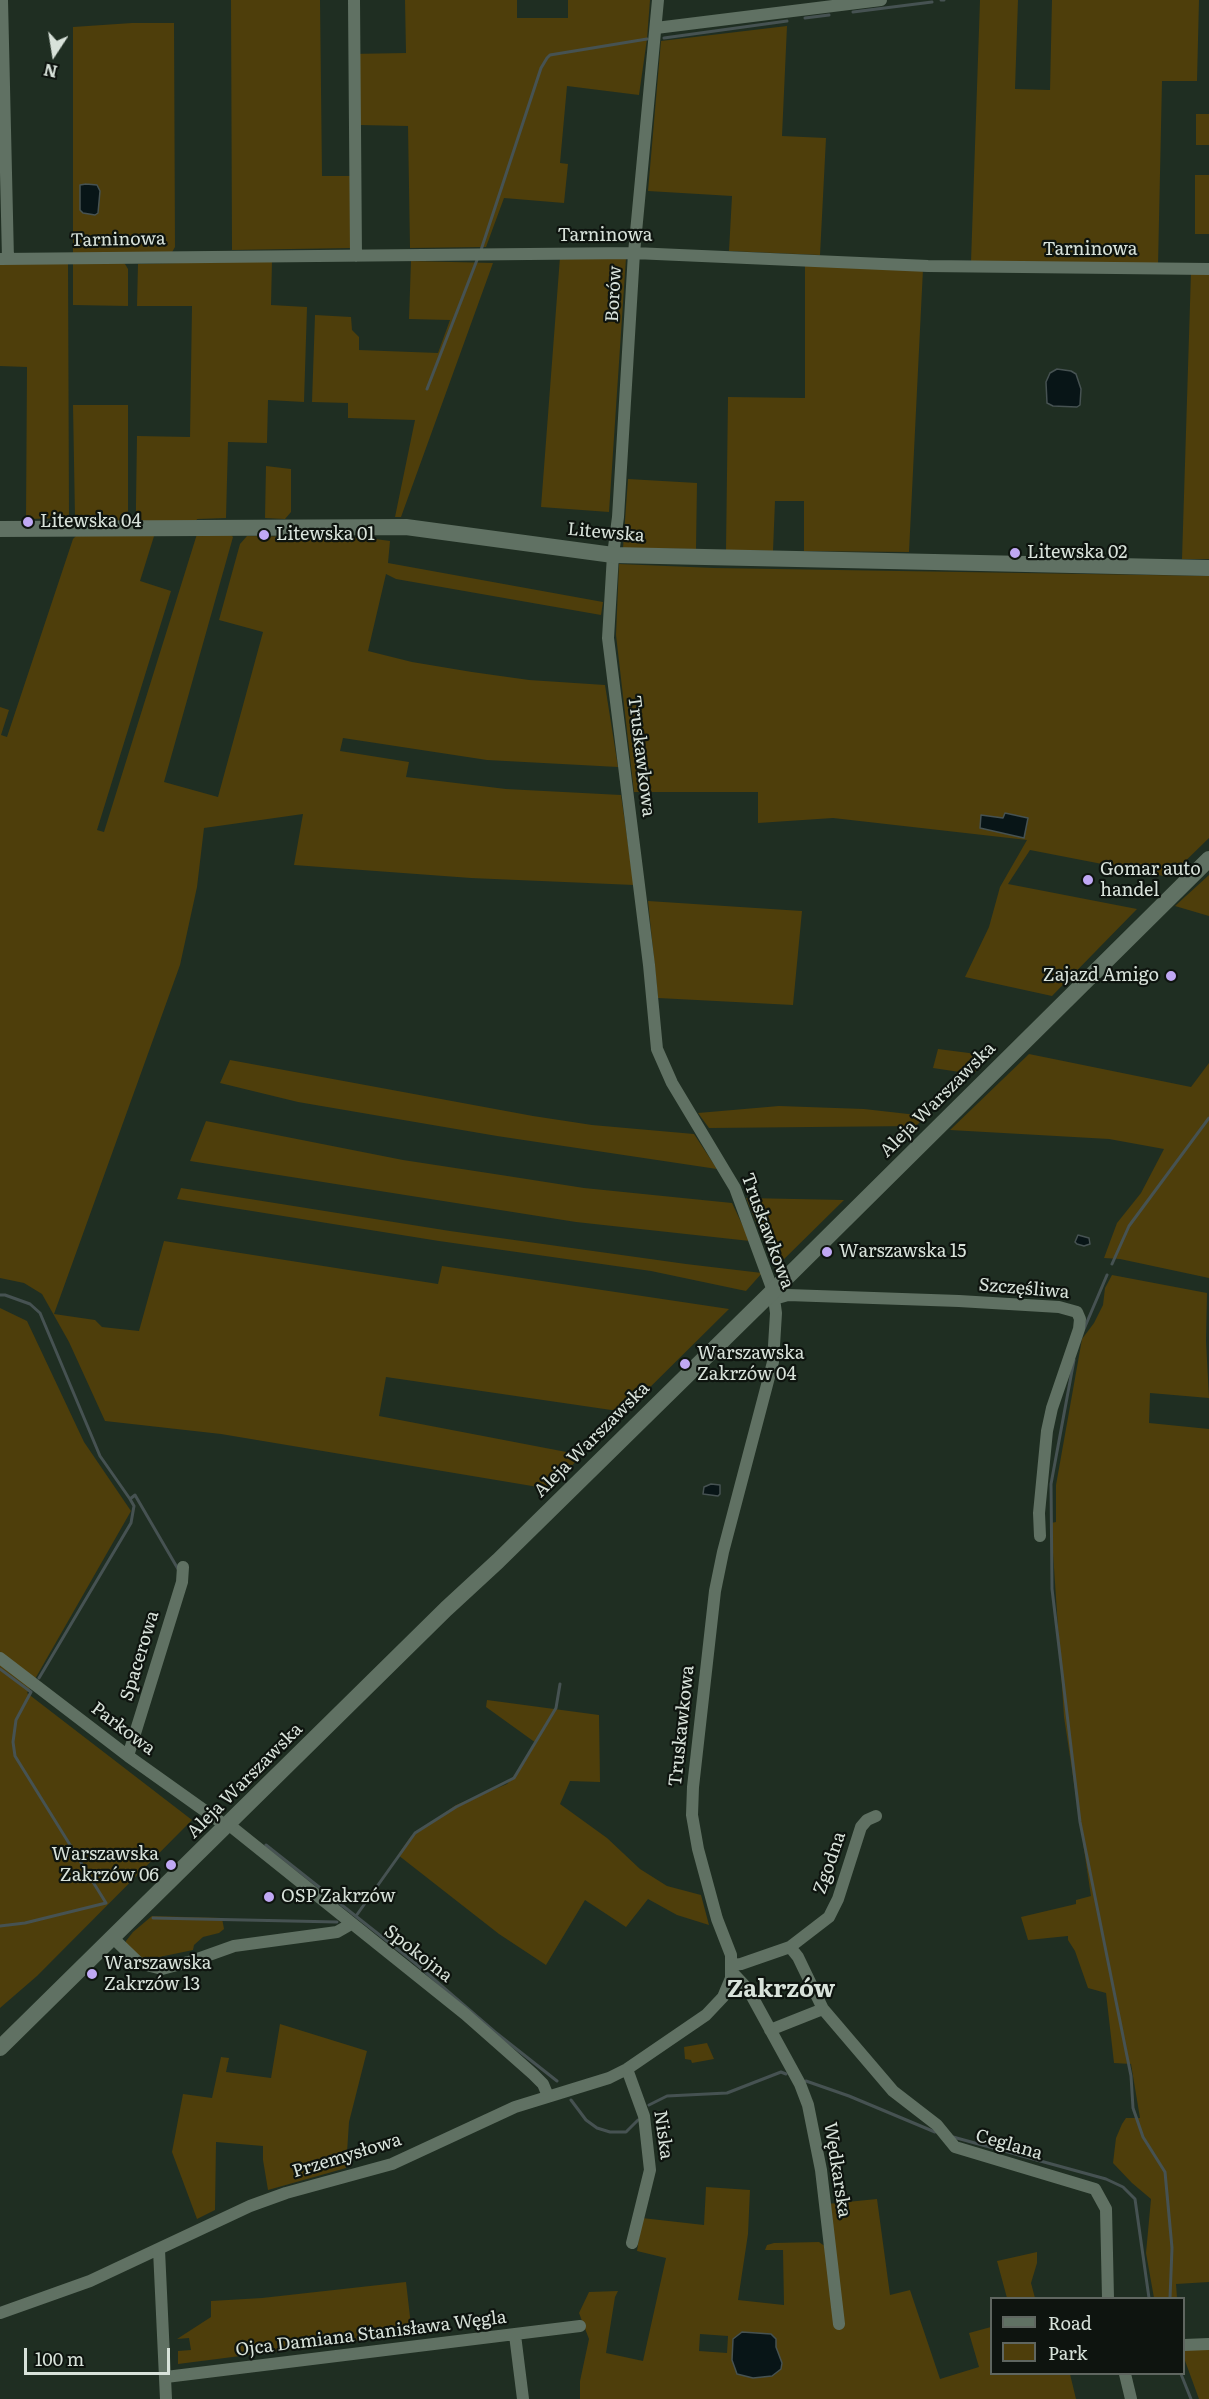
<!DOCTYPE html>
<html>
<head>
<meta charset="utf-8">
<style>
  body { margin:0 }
  #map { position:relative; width:1209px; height:2399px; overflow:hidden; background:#1f2e22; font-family:Literata,serif }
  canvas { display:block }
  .legend { position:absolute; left:990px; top:2297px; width:195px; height:78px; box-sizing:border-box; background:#0e140f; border:2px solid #5f6660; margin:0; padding:8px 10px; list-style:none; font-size:18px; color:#d8e2da }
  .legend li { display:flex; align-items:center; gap:12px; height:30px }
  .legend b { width:30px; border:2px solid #5f6660 }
  .north { position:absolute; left:24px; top:24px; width:60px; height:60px; -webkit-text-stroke:4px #0e140f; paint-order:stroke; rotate:192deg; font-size:16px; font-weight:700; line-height:24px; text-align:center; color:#d8e2da }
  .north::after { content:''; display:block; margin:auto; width:21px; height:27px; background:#d8e2da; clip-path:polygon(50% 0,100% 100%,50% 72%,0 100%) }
  .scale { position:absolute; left:24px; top:2348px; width:146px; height:27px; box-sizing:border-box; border:3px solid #d8e2da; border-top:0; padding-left:8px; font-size:18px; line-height:21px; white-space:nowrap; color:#d8e2da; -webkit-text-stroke:4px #0e140f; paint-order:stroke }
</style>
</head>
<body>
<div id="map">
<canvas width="1209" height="2399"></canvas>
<ul class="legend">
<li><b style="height:8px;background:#607163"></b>Road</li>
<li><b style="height:16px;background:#4e3e0b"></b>Park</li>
</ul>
<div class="north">N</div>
<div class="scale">100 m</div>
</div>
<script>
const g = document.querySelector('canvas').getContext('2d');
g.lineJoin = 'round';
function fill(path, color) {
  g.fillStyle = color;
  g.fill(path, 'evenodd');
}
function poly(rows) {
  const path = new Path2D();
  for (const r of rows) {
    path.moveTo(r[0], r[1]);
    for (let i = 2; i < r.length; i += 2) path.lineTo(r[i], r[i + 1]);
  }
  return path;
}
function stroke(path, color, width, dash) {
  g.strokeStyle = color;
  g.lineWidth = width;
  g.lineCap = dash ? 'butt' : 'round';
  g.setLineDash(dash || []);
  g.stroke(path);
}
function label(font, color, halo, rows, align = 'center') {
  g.font = font + ' Literata,serif';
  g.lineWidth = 4.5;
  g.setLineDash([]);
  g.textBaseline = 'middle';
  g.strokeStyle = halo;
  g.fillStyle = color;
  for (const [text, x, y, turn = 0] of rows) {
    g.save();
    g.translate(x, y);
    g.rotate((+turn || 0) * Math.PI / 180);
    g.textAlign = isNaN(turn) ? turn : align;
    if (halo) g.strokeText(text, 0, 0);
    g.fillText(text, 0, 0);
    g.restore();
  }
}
fill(poly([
  [231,0,320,0,322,176,351,176,350,54,406,53,405,0,517,0,517,18,568,18,568,0,650,0,647,39,639,95,567,86,560,163,568,164,564,203,504,198,486,247,410,248,408,126,360,125,351,248,232,250],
  [980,0,1018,0,1015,89,1050,90,1052,0,1199,0,1197,81,1162,81,1158,266,971,262],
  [132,23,174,23,175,247,171,254,73,253,73,27],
  [787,26,782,136,826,138,820,255,729,251,732,196,648,191,661,41],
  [1196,114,1209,114,1209,145,1196,145],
  [1195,175,1209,175,1209,234,1195,234],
  [560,257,626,258,609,512,541,507],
  [272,261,271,305,307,307,304,402,268,400,267,443,228,442,226,518,197,519,196,522,138,522,136,519,136,503,137,436,190,437,192,306,137,306,138,264],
  [411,261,493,263,401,517,395,517,415,420,348,418,348,403,312,402,315,315,351,317,352,330,359,337,359,350,438,353,450,320,409,319],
  [68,262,69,518,26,519,27,367,0,366,0,264],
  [73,262,121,262,125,264,128,269,128,306,73,305],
  [805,264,923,269,909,552,804,551,804,501,775,501,773,551,726,550,728,397,805,398],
  [1191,272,1209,272,1209,559,1182,559],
  [73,405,128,405,128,511,123,523,77,521,75,518],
  [266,466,291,469,291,512,285,519,265,518],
  [628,479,697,483,696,549,623,548],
  [155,533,140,581,171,591,97,830,104,832,197,534,229,533,233,537,164,782,218,797,263,632,219,620,240,544,247,536,368,538,390,541,388,563,603,602,601,615,396,579,386,574,368,651,412,662,472,672,529,680,605,685,618,767,487,760,343,738,340,751,409,762,406,777,506,789,621,795,634,885,471,878,294,865,303,814,204,828,197,887,180,965,54,1314,95,1320,102,1327,139,1331,164,1241,438,1284,442,1266,729,1309,625,1412,386,1377,379,1416,582,1455,550,1489,221,1434,105,1421,69,1342,42,1294,24,1283,0,1278,0,707,9,710,1,735,7,737,73,539,77,535],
  [619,564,714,568,1209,576,1209,838,1169,877,1030,850,1008,884,1137,909,1052,996,965,977,989,927,1000,887,1027,840,833,818,758,823,758,792,634,792,616,635],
  [1209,875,1209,916,1175,906],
  [648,901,802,911,793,1005,658,998],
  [938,1049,992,1056,973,1074,933,1068],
  [1029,1054,1191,1087,1209,1063,1209,1278,1120,1259,1104,1258,1117,1223,1141,1193,1164,1149,1109,1139,950,1130],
  [230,1060,533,1116,592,1125,694,1134,717,1169,497,1136,298,1102,220,1083],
  [779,1106,864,1109,926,1116,916,1126,709,1128,698,1113],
  [206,1121,403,1160,501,1175,584,1188,732,1203,750,1241,576,1222,190,1161],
  [181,1188,450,1231,686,1264,762,1273,746,1291,651,1271,439,1241,177,1199],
  [746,1198,844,1200,775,1268],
  [1112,1275,1207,1293,1206,1341,1209,1398,1150,1393,1149,1423,1209,1429,1209,2282,1176,2284,1177,2298,1154,2298,1146,2253,1151,2199,1132,2183,1113,2163,1116,2138,1122,2124,1126,2118,1140,2118,1131,2064,1114,2063,1106,1993,1088,1988,1075,1951,1068,1940,1068,1936,1028,1940,1021,1917,1076,1904,1076,1900,1091,1896,1064,1717,1051,1523,1056,1522,1056,1485,1082,1339,1094,1323,1103,1305,1105,1288],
  [0,1308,27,1321,84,1442,131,1511,27,1693,192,1820,37,1976,0,2008],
  [487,1700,599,1715,600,1782,570,1781,560,1804,607,1838,640,1869,667,1886,701,1895,709,1925,677,1915,648,1899,626,1927,585,1900,546,1965,499,1934,398,1855,411,1836,456,1805,507,1784,524,1763,536,1743,486,1707],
  [152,1916,222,1918,224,1929,219,1933,203,1937,194,1945,193,1950,145,1960,126,1947,126,1941,133,1932],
  [280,2024,367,2051,349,2122,346,2168,268,2190,263,2160,263,2146,216,2142,215,2210,197,2219,172,2152,183,2094,212,2098,221,2057,229,2058,226,2072,271,2078],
  [707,2043,714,2059,692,2063,691,2060,685,2059,684,2047],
  [706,2187,750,2190,748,2234,738,2300,784,2305,783,2250,765,2250,767,2245,774,2243,819,2242,826,2247,827,2204,877,2199,890,2295,910,2290,940,2379,979,2367,969,2333,991,2327,992,2374,1070,2374,1076,2399,580,2399,580,2381,589,2339,579,2313,589,2292,618,2291,615,2297,606,2353,643,2361,666,2258,637,2251,642,2218,704,2225],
  [700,2334,728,2336,727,2353,699,2351],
  [1037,2252,1037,2263,1031,2283,1035,2298,1007,2298,997,2261],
  [406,2282,412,2334,178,2364,178,2351,191,2350,189,2338,177,2339,211,2317,211,2301,262,2298],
  [1209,2348,1209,2399,1199,2399,1184,2358,1184,2349]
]), '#4e3e0b');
const water = poly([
  [86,184,97,185,100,191,98,213,95,215,83,213,80,210,80,185,86,184],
  [1057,369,1071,371,1076,374,1081,389,1080,405,1077,407,1053,406,1047,403,1046,382,1050,373,1057,369],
  [1005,813,1028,818,1024,838,980,828,981,815,1003,818,1005,813],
  [1078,1235,1089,1238,1090,1244,1084,1246,1077,1244,1075,1242,1078,1235],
  [711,1484,720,1485,720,1494,718,1496,703,1494,704,1487,711,1484],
  [742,2332,771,2334,776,2339,776,2347,782,2363,781,2369,772,2376,753,2378,737,2374,732,2360,733,2339,742,2332]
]);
fill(water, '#081517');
stroke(water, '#465252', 1.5);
stroke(poly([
  [941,0,944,0],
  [853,12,932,2],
  [805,18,829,15],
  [664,38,787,21],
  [481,250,541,68,547,58,550,55,647,39],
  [427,389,477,260],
  [1112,1264,1129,1226,1209,1118],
  [0,1295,5,1295,30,1304,40,1313,100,1456,130,1499],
  [1084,1329,1107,1275],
  [1074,1360,1051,1484,1052,1589,1080,1822,1131,2076,1133,2108,1143,2137,1165,2172,1172,2248,1170,2298],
  [0,1669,31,1692,16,1720,13,1742,15,1756,106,1903,25,1923,0,1926],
  [39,1678,131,1523,134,1506,130,1499,135,1495,178,1569],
  [266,1845,415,1963,495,2032,557,2081],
  [356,1916,415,1833,456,1807,514,1778,556,1708,560,1684],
  [153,1918,337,1922],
  [806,2081,849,2096,935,2132],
  [571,2100,586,2120,597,2128,610,2132,626,2132,638,2120],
  [649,2105,667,2096,727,2093,781,2072,786,2074],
  [953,2137,1106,2179,1123,2187,1135,2199,1149,2298],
  [1181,2374,1191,2399]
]), '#465252', 3);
stroke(poly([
  [2,0,8,259],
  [354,0,356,256],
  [656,28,881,0],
  [0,259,634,253,928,266,1209,269],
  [774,1299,788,1295,959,1301,1059,1307,1077,1312,1080,1319,1079,1329,1052,1408,1047,1431,1039,1513,1040,1536],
  [0,1658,128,1756,222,1823,233,1828,465,2014,533,2074,543,2084,548,2096],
  [128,1756,182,1582,183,1567],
  [113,1938,139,1963,162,1969,192,1961,234,1946,337,1932,351,1924],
  [790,1947,798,1957,823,2009,893,2091,937,2125,955,2147,1095,2189,1106,2209,1108,2298],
  [732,1965,741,1964,790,1947,829,1917,838,1899,861,1827,867,1820,876,1816],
  [732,1972,748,1989,800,2084,808,2105,821,2170,839,2324],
  [770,2030,823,2009],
  [627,2069,644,2116,650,2170,632,2243],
  [159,2250,166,2399],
  [0,2313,90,2281,250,2206,286,2193,392,2164,515,2107,609,2078,627,2069,706,2015,723,1997,731,1978,731,1955,717,1919,698,1849,692,1815,693,1787,715,1591,723,1552,773,1362,776,1313,773,1291,735,1188,672,1083,657,1049,649,965,608,638,613,555,618,517,634,253,658,0],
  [515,2335,523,2399],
  [1184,2345,1209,2344],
  [1125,2374,1131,2399],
  [166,2377,580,2326]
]), '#607163', 12);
stroke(poly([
  [0,529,406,527,613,555,1209,568],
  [0,2048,446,1609,498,1561,773,1291,1209,859]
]), '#607163', 16);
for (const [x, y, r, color] of [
  [28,522,6,"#c0a8f4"],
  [264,535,6,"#c0a8f4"],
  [1015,553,6,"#c0a8f4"],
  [1088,880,6,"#c0a8f4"],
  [1171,976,6,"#c0a8f4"],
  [827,1252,6,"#c0a8f4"],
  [685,1364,6,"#c0a8f4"],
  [171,1865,6,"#c0a8f4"],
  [269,1897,6,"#c0a8f4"],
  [92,1974,6,"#c0a8f4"]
]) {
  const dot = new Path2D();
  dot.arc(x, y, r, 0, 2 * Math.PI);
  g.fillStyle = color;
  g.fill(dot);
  stroke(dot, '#0e140f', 2);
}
label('18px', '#d8e2da', '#0e140f', [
  ["Tarninowa",605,236],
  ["Tarninowa",118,240,-1],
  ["Tarninowa",1090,250],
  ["Borów",614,294,-87],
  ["Litewska",606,533,5],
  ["Truskawkowa",641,756,83],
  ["Aleja Warszawska",938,1100,-45],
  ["Truskawkowa",767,1231,70],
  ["Szczęśliwa",1024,1289,5],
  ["Aleja Warszawska",592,1440,-45],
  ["Spacerowa",140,1656,-73],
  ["Truskawkowa",682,1726,-84],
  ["Parkowa",123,1729,37],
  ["Aleja Warszawska",245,1781,-45],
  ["Zgodna",830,1863,-71],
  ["Spokojna",418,1954,38],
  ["Niska",663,2135,82],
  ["Ceglana",1009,2145,16],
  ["Przemysłowa",347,2156,-17],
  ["Wędkarska",837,2170,81],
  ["Ojca Damiana Stanisława Węgla",371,2334,-7]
]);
label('18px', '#d8e2da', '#0e140f', [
  ["Litewska 04",40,522],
  ["Litewska 01",276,535],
  ["Litewska 02",1027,553],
  ["Gomar auto",1100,870],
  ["handel",1100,891],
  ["Zajazd Amigo",1159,976,"right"],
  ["Warszawska 15",839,1252],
  ["Warszawska",697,1354],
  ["Zakrzów 04",697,1375],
  ["Warszawska",159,1855,"right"],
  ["Zakrzów 06",159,1876,"right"],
  ["OSP Zakrzów",281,1897],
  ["Warszawska",104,1964],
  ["Zakrzów 13",104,1985]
], 'left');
label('bold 24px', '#d8e2da', '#0e140f', [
  ["Zakrzów",781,1990]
]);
</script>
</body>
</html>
